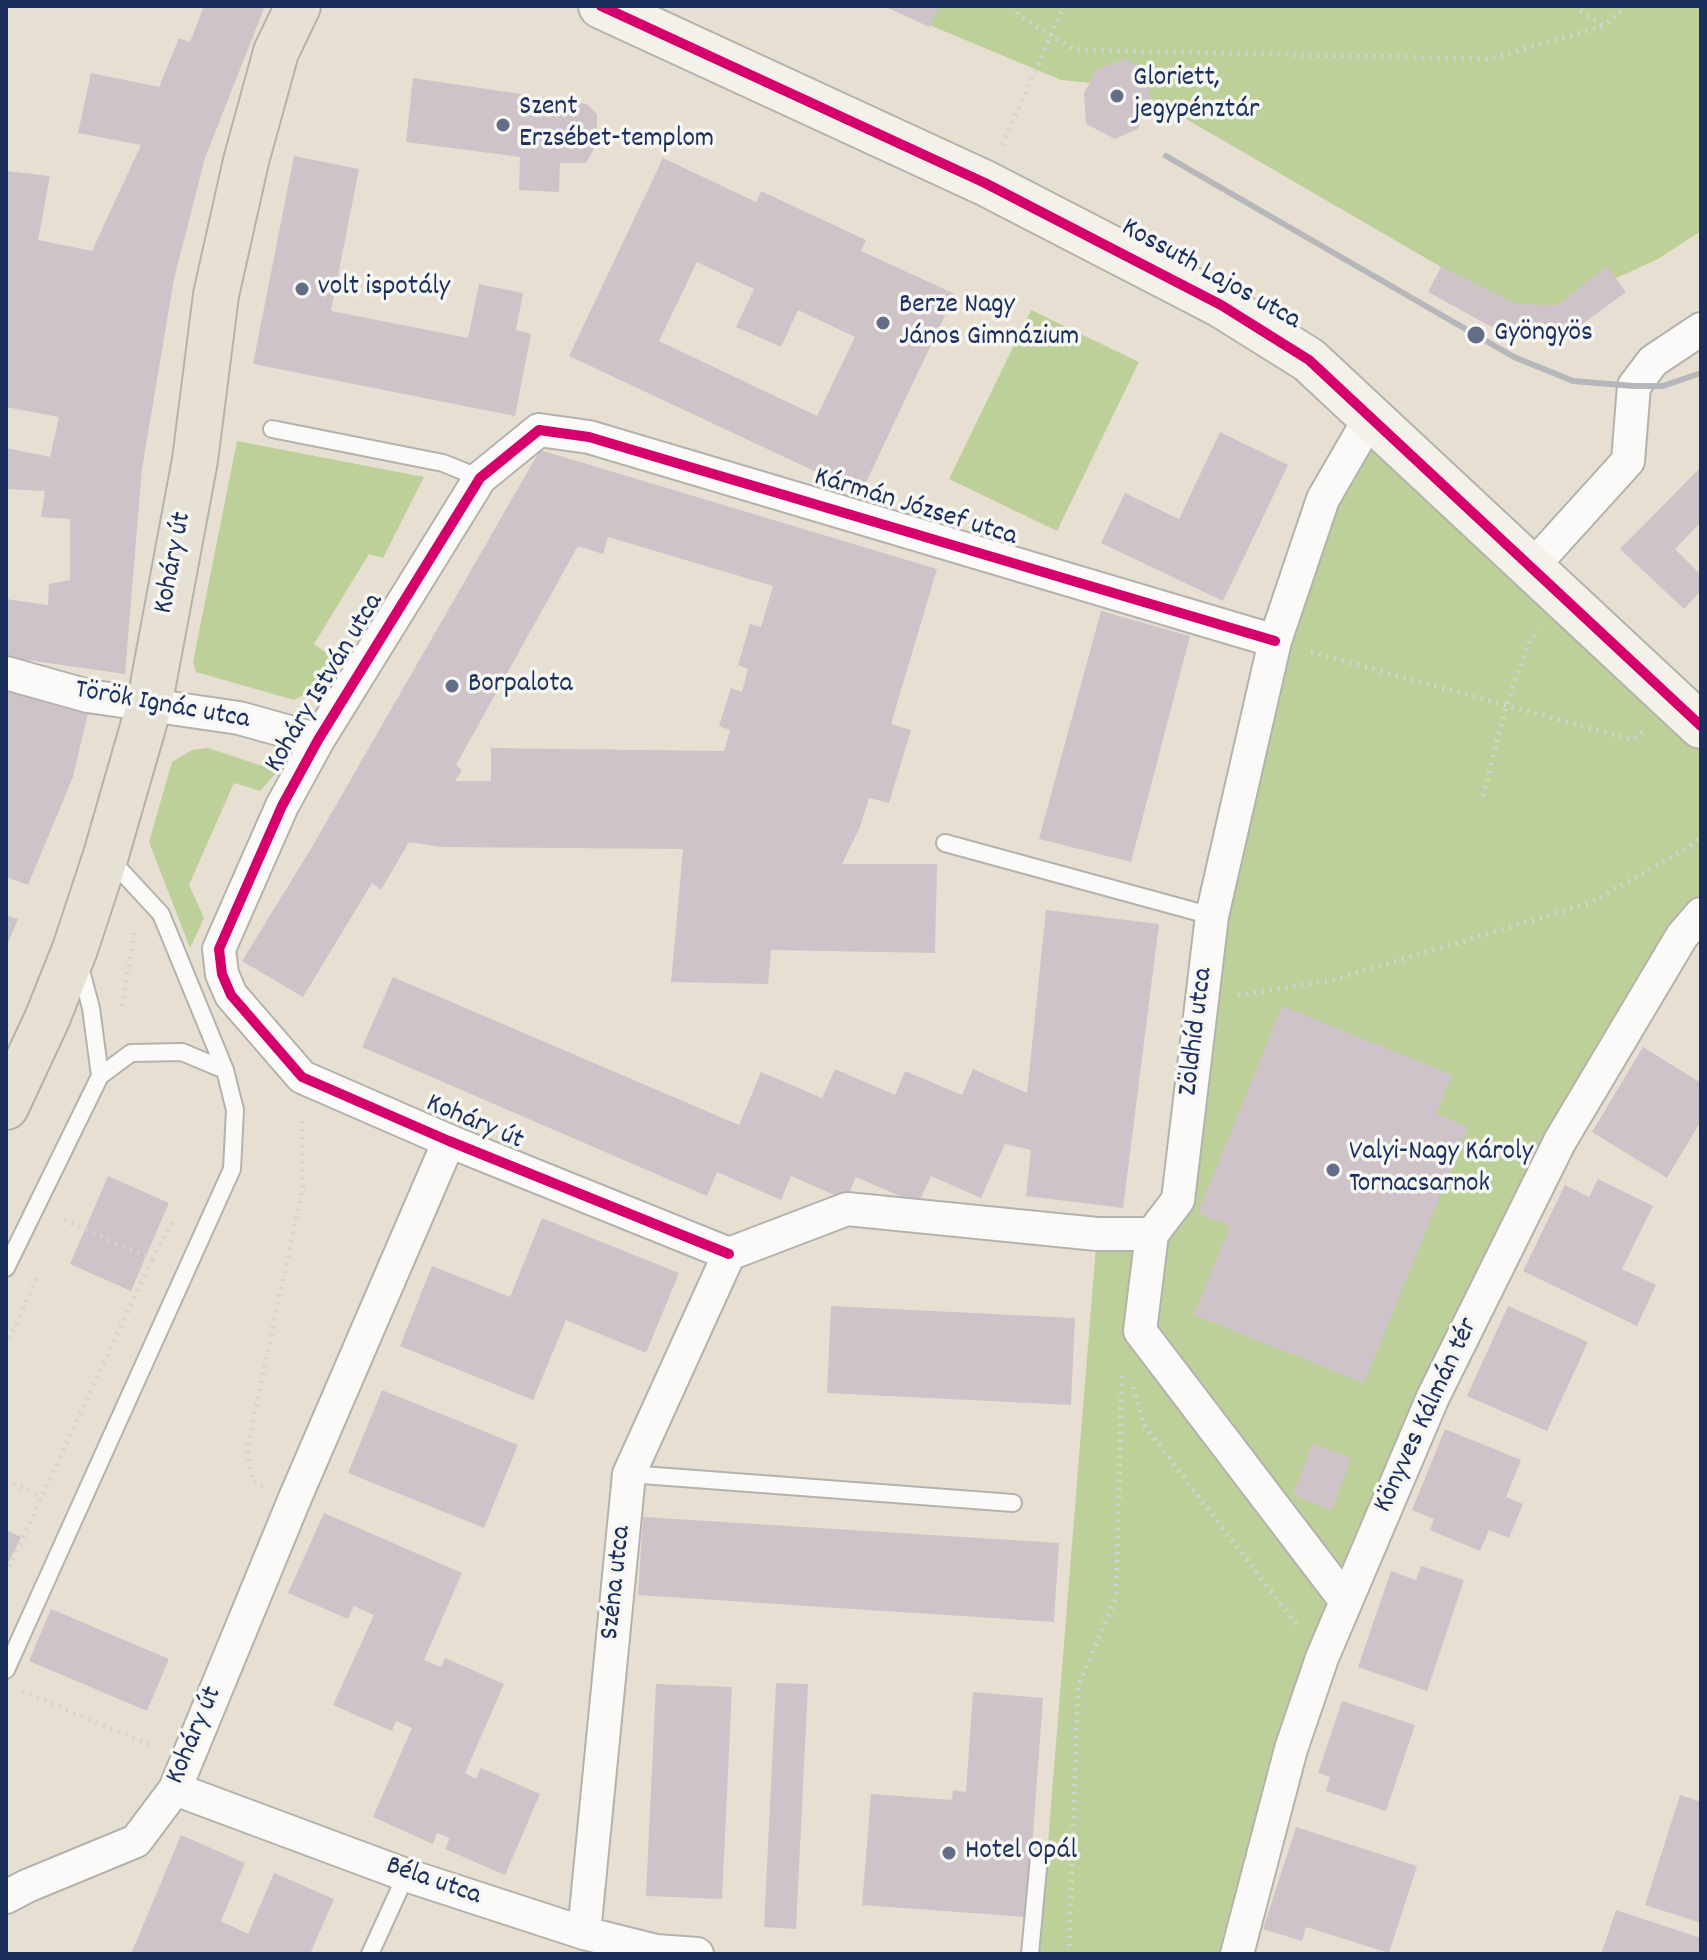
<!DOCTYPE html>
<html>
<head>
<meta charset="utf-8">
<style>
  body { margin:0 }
  #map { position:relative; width:1707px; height:1960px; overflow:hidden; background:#e7e0d2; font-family:Dekko,sans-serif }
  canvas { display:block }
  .frame { position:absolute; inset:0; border:8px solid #1b2f5e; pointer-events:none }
</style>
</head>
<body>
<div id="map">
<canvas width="1707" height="1960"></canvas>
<div class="frame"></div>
</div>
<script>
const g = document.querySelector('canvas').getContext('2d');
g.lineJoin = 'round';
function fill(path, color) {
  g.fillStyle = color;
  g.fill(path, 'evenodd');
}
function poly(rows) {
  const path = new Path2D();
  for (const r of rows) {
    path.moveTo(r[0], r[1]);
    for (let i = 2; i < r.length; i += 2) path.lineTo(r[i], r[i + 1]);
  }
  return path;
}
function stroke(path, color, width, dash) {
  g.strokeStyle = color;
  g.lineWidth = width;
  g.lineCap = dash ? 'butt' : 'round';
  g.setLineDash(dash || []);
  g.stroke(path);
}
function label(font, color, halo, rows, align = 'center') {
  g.font = font + ' Dekko,sans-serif';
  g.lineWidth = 7;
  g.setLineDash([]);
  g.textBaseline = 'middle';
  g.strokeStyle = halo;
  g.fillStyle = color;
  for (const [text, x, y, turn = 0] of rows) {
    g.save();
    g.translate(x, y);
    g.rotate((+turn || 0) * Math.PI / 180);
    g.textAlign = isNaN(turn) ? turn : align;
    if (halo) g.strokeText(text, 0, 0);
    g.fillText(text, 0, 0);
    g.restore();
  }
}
fill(poly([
  [884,6,1701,6,1701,231,1658,259,1536,315,1441,267,1131,87,1061,80],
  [1031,310,1139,362,1057,531,949,479],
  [1371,416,1701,726,1701,914,1560,1141,1345,1600,1237,1954,1039,1954,1097,1234,1152,1234,1178,1200,1275,641],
  [237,441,424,477,383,558,369,554,314,644,338,661,306,694,294,700,196,672,193,662],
  [208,748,278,771,260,791,234,783,189,885,204,918,190,948,149,842,172,762,192,750]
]), '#bed09a');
fill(poly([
  [204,6,265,6,205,158,174,279,142,469,125,674,6,657,6,599,48,605,49,584,70,580,70,519,41,517,45,491,6,489,6,448,50,457,59,417,6,407,6,171,50,176,38,240,92,251,141,145,78,133,91,73,159,87,179,38,190,42],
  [884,6,939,6,929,27],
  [1125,59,1148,72,1150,99,1138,129,1115,139,1086,124,1084,93,1097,69],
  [413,78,587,104,597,114,597,135,593,151,586,163,560,163,559,192,519,190,520,157,406,142],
  [294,156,359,169,331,311,468,338,479,284,523,293,516,330,531,334,515,416,253,364],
  [663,158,756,202,761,191,866,240,861,251,955,294,861,493,569,356],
  [697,262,754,289,736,327,781,347,798,310,855,337,817,416,659,341],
  [1607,266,1626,292,1569,334,1499,331,1428,292,1441,267,1514,303,1556,306],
  [1220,432,1288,465,1223,601,1101,543,1125,493,1179,519],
  [540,450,937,569,891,724,911,730,889,803,869,798,860,827,842,864,937,864,935,953,771,950,768,984,671,982,683,849,441,847,409,842,381,890,372,883,303,997,242,961,312,847],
  [608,537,773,586,761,627,750,624,738,665,748,669,742,692,731,688,719,726,730,730,724,751,491,748,491,781,455,781,462,770,456,765,578,546,603,554],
  [1701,467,1701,522,1675,549,1701,575,1701,591,1684,609,1620,549],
  [1101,611,1190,636,1131,862,1039,839],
  [6,691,89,709,73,777,28,885,6,877],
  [1046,910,1159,924,1123,1208,1026,1196,1031,1150,1005,1144,981,1198,931,1176,918,1204,856,1177,846,1200,791,1176,781,1200,717,1172,707,1196,362,1047,393,977,739,1125,761,1072,822,1098,835,1069,895,1095,905,1071,962,1095,973,1069,1027,1093],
  [6,915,18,919,6,948],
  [1282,1006,1452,1075,1436,1114,1468,1127,1364,1383,1194,1315,1230,1226,1198,1213],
  [1643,1047,1701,1083,1701,1121,1667,1178,1592,1132],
  [108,1176,169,1203,131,1291,70,1264],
  [1598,1179,1653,1206,1622,1269,1656,1285,1637,1326,1523,1271,1565,1185,1589,1197],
  [542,1218,679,1273,646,1353,566,1320,533,1400,400,1346,432,1266,510,1297],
  [831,1306,1075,1318,1071,1405,827,1393],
  [1508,1306,1588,1342,1547,1431,1467,1396],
  [382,1390,518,1445,484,1528,348,1473],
  [1445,1429,1521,1460,1506,1497,1523,1504,1509,1538,1489,1530,1480,1551,1430,1530,1434,1519,1412,1510],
  [1312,1444,1351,1458,1332,1510,1293,1495],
  [324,1513,462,1573,424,1660,441,1667,445,1658,504,1684,465,1773,476,1779,481,1768,540,1794,505,1875,445,1849,450,1838,437,1833,433,1844,373,1817,412,1728,396,1721,392,1731,333,1705,374,1615,354,1606,348,1619,288,1593],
  [643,1517,1059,1543,1054,1622,638,1595],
  [6,1530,21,1537,6,1568],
  [1421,1566,1464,1580,1427,1691,1358,1667,1391,1571,1416,1580],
  [51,1609,169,1659,147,1711,29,1661],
  [776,1683,808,1684,796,1929,764,1927],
  [656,1684,732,1687,722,1899,646,1896],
  [973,1692,1043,1698,1027,1917,862,1905,871,1794,952,1800,953,1790,966,1792],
  [1342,1701,1415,1725,1386,1811,1326,1791,1330,1777,1318,1773],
  [1680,1795,1701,1802,1701,1923,1645,1905],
  [1296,1827,1417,1866,1389,1953,1306,1927,1302,1941,1263,1929],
  [181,1835,245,1863,221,1921,248,1934,274,1873,334,1899,310,1954,131,1954],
  [1616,1910,1701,1938,1701,1954,1601,1954]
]), '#cfc3ca');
const lane = poly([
  [272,429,443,463,480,478],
  [945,843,1212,916],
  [79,963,91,1008,100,1076],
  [6,1268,100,1076,131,1053,182,1052,225,1070],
  [629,1474,1013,1503],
  [6,1670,232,1169,235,1110,225,1070,161,914,110,859],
  [370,1954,406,1875],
  [1030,1954,1039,1857]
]);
const street = poly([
  [1532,567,1628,461,1634,386,1653,361,1701,329],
  [6,673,88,696,239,718,318,740],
  [1152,1234,1140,1331,1345,1600],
  [729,1254,449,1141,302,1077,231,995,222,974,219,949,282,806,318,740,480,478,539,430,589,437,1275,641],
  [729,1254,847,1209,1097,1234,1152,1234,1178,1200,1212,916,1275,641,1323,499,1371,416],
  [175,1789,406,1875,584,1933,656,1951,697,1954],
  [6,1897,27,1886,136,1841,175,1789,295,1498,449,1141],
  [584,1933,629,1474,729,1254],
  [1237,1954,1291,1749,1322,1658,1433,1397,1560,1141,1682,936,1701,914]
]);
const secondary = poly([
  [601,6,985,183,1221,305,1309,360,1701,726]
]);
const primary = poly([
  [6,1107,47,1019,75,949,106,855,149,706,195,460,216,295,246,161,276,52,298,6]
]);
stroke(lane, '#b4b2ad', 20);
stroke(street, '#b4b2ad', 36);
stroke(secondary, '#b4b2ad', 48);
stroke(primary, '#b4b2ad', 48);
stroke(poly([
  [1012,6,1021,17,1075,50,1489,59,1604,26,1626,6],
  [1574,6,1603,26],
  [1002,145,1064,6],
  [1311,652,1633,740,1645,730],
  [1483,796,1506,707,1530,640,1539,630],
  [1238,995,1333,980,1590,903,1689,847,1701,836],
  [122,1006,135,929],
  [64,1220,152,1259,175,1217],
  [6,1346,37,1278],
  [1133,1387,1144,1425,1296,1624],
  [6,1480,42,1497],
  [263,1486,253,1482,247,1449,303,1186,302,1117],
  [6,1574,152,1259],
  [22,1691,153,1746],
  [1069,1954,1078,1687,1116,1597,1122,1370]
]), '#d4d3d2', 5, [2, 6]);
stroke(lane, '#fbfaf8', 16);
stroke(street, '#fbfaf8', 32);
stroke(secondary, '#f4f0ea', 44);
stroke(primary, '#e7e1d5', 44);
stroke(poly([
  [1166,156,1514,357,1573,381,1634,386,1663,386,1701,373]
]), '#b6b7ba', 6);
stroke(poly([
  [601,6,985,183,1221,305,1309,360,1701,726],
  [729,1254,449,1141,302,1077,231,995,222,974,219,949,282,806,318,740,480,478,539,430,589,437,1275,641]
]), '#d6006c', 10);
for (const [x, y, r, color] of [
  [1117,96,8,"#626d87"],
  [503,125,8,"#626d87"],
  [302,289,8,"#626d87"],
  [883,323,8,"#626d87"],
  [1476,335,10,"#626d87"],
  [452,686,8,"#626d87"],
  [1333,1170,8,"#626d87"],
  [949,1853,8,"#626d87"]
]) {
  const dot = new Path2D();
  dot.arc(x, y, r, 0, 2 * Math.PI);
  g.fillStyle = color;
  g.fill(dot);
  stroke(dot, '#f6f6f2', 3);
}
label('28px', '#1b2f5e', '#f6f6f2', [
  ["Gloriett,",1133,80],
  ["jegypénztár",1133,112],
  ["Szent",519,109],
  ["Erzsébet-templom",519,141],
  ["volt ispotály",318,289],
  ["Berze Nagy",899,307],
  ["János Gimnázium",899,339],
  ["Gyöngyös",1494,335],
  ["Borpalota",468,686],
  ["Valyi-Nagy Károly",1349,1154],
  ["Tornacsarnok",1349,1186],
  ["Hotel Opál",965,1853]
], 'left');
label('28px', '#1b2f5e', '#f6f6f2', [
  ["Kossuth Lajos utca",1210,276,29],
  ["Kármán József utca",915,509,17],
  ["Koháry út",175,563,-79],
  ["Koháry István utca",326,684,-59],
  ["Török Ignác utca",162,707,10],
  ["Zöldhíd utca",1198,1032,-83],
  ["Koháry út",474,1124,23],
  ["Könyves Kálmán tér",1428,1416,-65],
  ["Széna utca",618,1583,-84],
  ["Koháry út",196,1736,-67],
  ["Béla utca",433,1883,19]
]);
</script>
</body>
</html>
